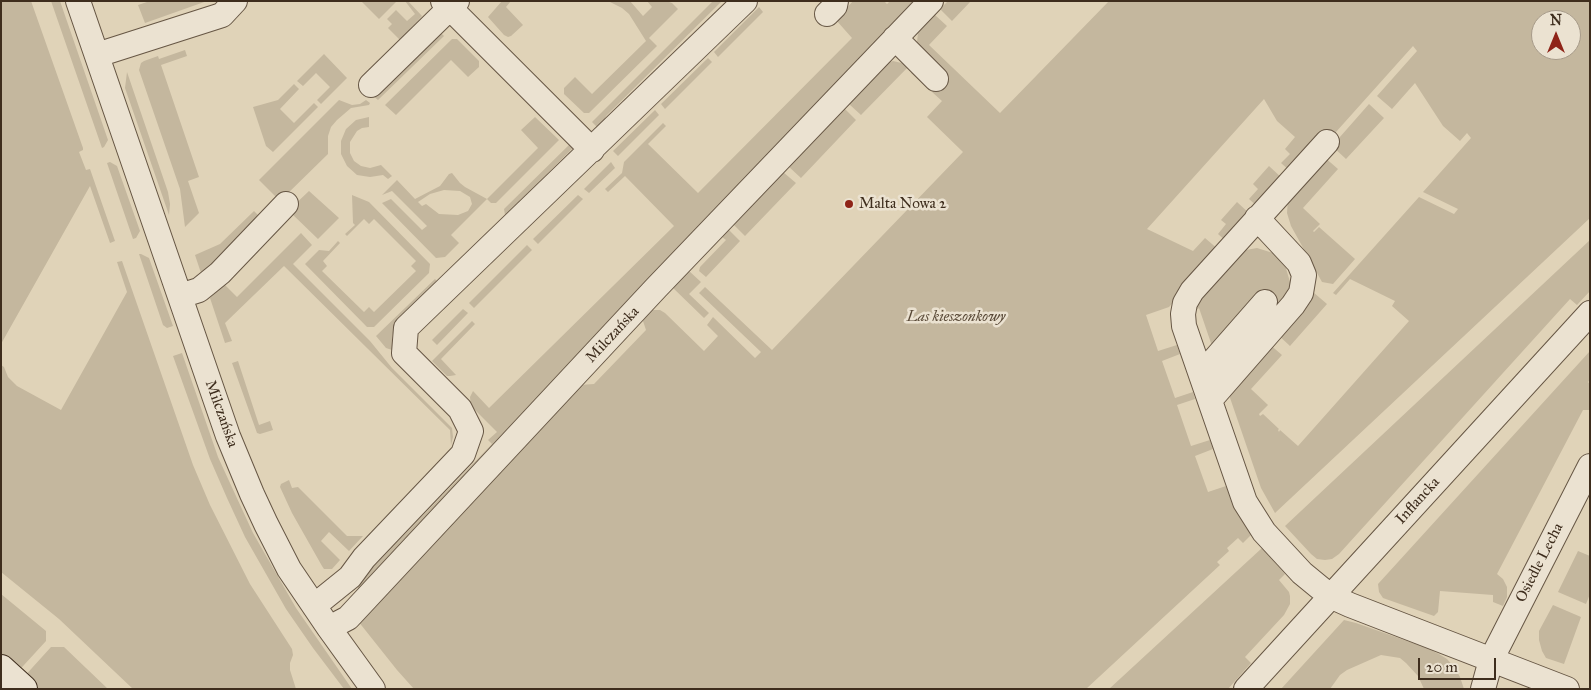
<!DOCTYPE html>
<html>
<head>
<meta charset="utf-8">
<style>
  body { margin:0 }
  #map { position:relative; width:1591px; height:690px; overflow:hidden; background:#e0d3b8; font-family:"IM FELL Great Primer",serif }
  canvas { display:block }
  .frame { position:absolute; inset:0; border:2px solid #3e2d1d; pointer-events:none }
  .north { position:absolute; left:1531px; top:10px; width:50px; height:50px; box-sizing:border-box; background:#ebe2d1; border:1px solid #a69a89; border-radius:50%; rotate:0deg; font-size:14px; font-weight:700; line-height:20px; text-align:center; color:#3e2d1d }
  .north::after { content:''; display:block; margin:auto; width:18px; height:22px; background:#8f2418; clip-path:polygon(50% 0,100% 100%,50% 72%,0 100%) }
  .scale { position:absolute; left:1418px; top:658px; width:78px; height:22px; box-sizing:border-box; border:2px solid #3e2d1d; border-top:0; padding-left:6px; font-size:15px; line-height:18px; white-space:nowrap; color:#3e2d1d; -webkit-text-stroke:4px #ebe2d1; paint-order:stroke }
</style>
</head>
<body>
<div id="map">
<canvas width="1591" height="690"></canvas>
<div class="frame"></div>
<div class="north">N</div>
<div class="scale">20 m</div>
</div>
<script>
const g = document.querySelector('canvas').getContext('2d');
g.lineJoin = 'round';
function fill(path, color) {
  g.fillStyle = color;
  g.fill(path, 'evenodd');
}
function poly(rows) {
  const path = new Path2D();
  for (const r of rows) {
    path.moveTo(r[0], r[1]);
    for (let i = 2; i < r.length; i += 2) path.lineTo(r[i], r[i + 1]);
  }
  return path;
}
function stroke(path, color, width, dash) {
  g.strokeStyle = color;
  g.lineWidth = width;
  g.lineCap = dash ? 'butt' : 'round';
  g.setLineDash(dash || []);
  g.stroke(path);
}
function label(font, color, halo, rows, align = 'center') {
  g.font = font + ' "IM FELL Great Primer",serif';
  g.lineWidth = 5;
  g.setLineDash([]);
  g.textBaseline = 'middle';
  g.strokeStyle = halo;
  g.fillStyle = color;
  for (const [text, x, y, turn = 0] of rows) {
    g.save();
    g.translate(x, y);
    g.rotate((+turn || 0) * Math.PI / 180);
    g.textAlign = isNaN(turn) ? turn : align;
    if (halo) g.strokeText(text, 0, 0);
    g.fillText(text, 0, 0);
    g.restore();
  }
}
fill(poly([
  [1,1,31,1,83,148,83,150,79,152,86,170,90,169,115,241,110,243,90,186,1,344],
  [51,1,60,1,108,140,104,147,102,148],
  [150,1,207,1,145,23,138,5],
  [361,1,397,1,379,19],
  [405,1,408,1,422,16,400,40,388,28,392,24,387,19,396,10,407,21,415,14],
  [502,1,511,1,506,7,523,25,511,36,508,37,504,35,488,17],
  [608,1,630,1,643,16,652,7,647,1,666,1,672,3,678,9,649,38,657,46,589,113,584,113,564,94,564,88,575,77,592,94,646,41,629,14,622,8],
  [713,1,722,1,606,116,602,126,603,133,592,122],
  [853,1,884,1,887,4,890,1,920,1,359,589,356,585,492,444,488,440,497,432,471,406,470,397,473,391,489,408,674,226,625,176,608,192,605,189,622,173,624,162,663,123,666,126,648,144,698,193,852,38,836,20],
  [948,1,971,1,952,21,940,9],
  [1109,1,1590,1,1590,218,1275,513,1261,488,1228,392,1268,343,1282,355,1251,389,1268,405,1259,414,1260,416,1263,414,1279,429,1278,430,1279,432,1280,430,1298,446,1409,321,1392,306,1395,301,1350,279,1336,295,1333,293,1419,197,1454,214,1458,209,1423,192,1471,138,1467,133,1460,141,1443,126,1415,83,1392,109,1377,96,1417,51,1413,46,1327,142,1290,171,1281,163,1290,154,1285,149,1295,137,1277,121,1264,99,1147,229,1193,251,1205,238,1219,250,1169,307,1146,315,1158,351,1177,345,1180,354,1162,361,1175,398,1193,392,1195,399,1177,405,1191,446,1210,440,1213,449,1195,456,1208,492,1226,486,1238,514,1251,535,1243,543,1238,538,1227,548,1229,551,1217,562,1220,565,1086,689,414,689,397,670,358,621,580,385,594,384,646,330,643,321,646,313,649,310,660,310,665,313,704,351,718,336,707,325,713,317,755,358,761,352,699,293,705,287,772,350,963,152,927,117,942,101,911,73,914,69,918,33,935,15,947,26,929,45,1000,113],
  [1541,20,1571,20,1571,50,1541,50],
  [759,7,763,12,718,57,714,52],
  [440,32,444,36,378,100,372,95],
  [452,39,457,39,479,61,479,67,468,77,451,60,396,115,385,105],
  [185,50,187,56,161,65,199,177,188,181,199,213,185,227,180,189,139,70,141,63,144,61,158,56,159,59],
  [324,54,347,78,321,104,317,100,330,87,316,73,303,86,297,81],
  [708,58,712,62,665,109,661,104],
  [893,61,910,65,861,115,849,104,888,63],
  [127,72,168,192,170,204,169,215,125,88],
  [294,84,299,89,280,109,294,123,314,103,318,107,273,152,266,146,253,107,278,100],
  [339,100,352,105,360,104,366,100,370,103,369,105,351,108,337,120,331,127,328,136,328,154,281,200,279,200,259,180],
  [1369,104,1384,118,1346,159,1332,146],
  [844,108,856,120,801,178,788,166],
  [655,110,659,115,618,156,613,151],
  [369,117,369,127,362,128,357,131,350,142,350,153,354,161,361,166,370,168,381,165,392,176,388,179,383,175,370,177,357,175,347,166,341,154,341,141,346,129,356,120],
  [535,117,559,140,496,203,491,203,487,199,451,235,459,243,445,257,436,258,382,203,391,199,422,230,427,226,392,191,382,195,397,180,415,199,440,186,449,174,452,173,460,183,465,187,487,199,538,148,521,130],
  [444,190,460,191,470,197,472,204,468,211,458,215,439,214,426,204,422,206,418,202,430,194],
  [572,142,572,149,505,215,504,209],
  [1323,156,1338,169,1303,208,1320,224,1313,231,1314,232,1319,227,1355,259,1333,284,1322,282,1291,226,1287,213,1288,199],
  [110,162,117,166,140,231,136,238,133,239,107,163],
  [611,162,615,168,589,193,584,189],
  [1269,166,1283,179,1258,207,1249,199,1258,189,1253,184],
  [783,172,796,183,745,236,733,224],
  [309,191,339,218,318,239,290,212,290,209],
  [352,195,369,202,430,264,429,273,374,327,367,327,305,264,319,250,329,251,338,241,340,243,323,261,327,266,322,271,364,312,369,307,374,312,416,271,411,266,416,261,374,219,369,224,364,219,347,236,345,234,355,225,353,223],
  [578,195,583,199,538,244,533,239],
  [1237,202,1251,215,1227,242,1218,234,1226,224,1221,220],
  [254,211,260,217,205,271,201,273,195,255,220,244],
  [728,229,740,241,706,277,699,271,700,267,726,240,721,236],
  [301,233,312,245,293,264,370,341,392,368,452,428,453,437,451,445,450,430,284,266,225,323,232,341,225,343,210,298,224,284,237,297],
  [1590,240,1590,291,1577,305,1570,299,1339,554,1332,559,1325,560,1317,559,1311,554,1285,526],
  [527,245,532,250,474,308,469,303],
  [1257,248,1273,253,1285,265,1290,282,1290,290,1280,305,1262,289,1212,346,1199,308,1193,313,1194,305,1240,251],
  [139,254,141,254,149,258,173,326,167,328,163,325],
  [122,261,193,465,210,505,250,584,292,649,293,655,290,663,290,670,296,689,133,689,59,619,1,572,1,365,4,367,8,377,17,386,61,410,127,292,117,262],
  [688,270,701,282,689,294,709,313,704,318,672,287],
  [435,279,438,282,396,324,392,336,392,350,386,348,376,336],
  [1313,292,1327,304,1290,346,1276,333],
  [463,309,468,313,437,345,432,340],
  [472,321,475,324,441,359,456,375,450,376,447,376,432,361],
  [1590,351,1590,380,1588,382,1590,384,1590,410,1583,410,1497,574,1503,579,1507,587,1507,597,1503,606,1493,602,1493,595,1440,591,1438,612,1434,616,1383,598,1379,592,1378,584],
  [182,353,218,457,253,533,296,608,352,689,344,689,313,648,286,609,245,537,227,498,210,459,173,356],
  [238,361,259,425,270,421,273,430,260,434,257,433,232,363],
  [289,480,292,488,298,487,347,536,363,536,349,551,329,532,321,541,340,560,332,569,324,569,322,566,292,513,280,487,281,484],
  [1262,548,1285,574,1279,580,1289,592,1290,596,1290,604,1284,615,1245,657,1251,663,1228,689,1109,689],
  [1578,551,1590,556,1590,594,1586,604,1558,592],
  [1,594,46,631,46,641,2,689],
  [1553,605,1581,617,1564,664,1546,658,1542,651,1539,640,1539,631],
  [1344,620,1356,623,1427,648,1439,654,1447,659,1455,668,1460,677,1464,689,1424,689,1418,676,1406,663,1400,658,1381,655,1347,670,1340,675,1330,689,1281,689],
  [51,647,64,647,108,689,13,689]
]), '#c4b79e');
const street = poly([
  [78,1,228,436,252,494,266,524,289,569,329,628,373,689],
  [443,1,592,150],
  [827,14,835,6,836,1],
  [895,38,936,79],
  [97,55,222,15,235,1],
  [371,85,457,1],
  [1327,142,1192,291,1185,303,1183,314,1184,326,1245,502,1264,532,1302,573,1330,596,1350,605,1567,689],
  [180,296,199,290,220,273,286,204],
  [1201,375,1265,302],
  [1210,400,1293,305,1301,293,1304,275,1299,263,1257,218],
  [314,606,350,577,364,558,463,454,471,431,460,409,404,353,406,328,745,1],
  [329,628,348,618,656,288,931,1],
  [1246,689,1590,313],
  [1483,689,1491,660,1590,466]
]);
const secondary = poly([
  [1,669,23,689]
]);
stroke(street, '#665644', 26);
stroke(secondary, '#3e2d1d', 30);
stroke(street, '#ebe2d1', 24);
stroke(secondary, '#ebe2d1', 28);
for (const [x, y, r, color] of [
  [849,204,5,"#8f2418"]
]) {
  const dot = new Path2D();
  dot.arc(x, y, r, 0, 2 * Math.PI);
  g.fillStyle = color;
  g.fill(dot);
  stroke(dot, '#ebe2d1', 2);
}
label('15px', '#3e2d1d', '#ebe2d1', [
  ["Malta Nowa 2",859,204]
], 'left');
label('italic 15px', '#594937', '#ebe2d1', [
  ["Las kieszonkowy",956,317]
]);
label('15px', '#3e2d1d', '#ebe2d1', [
  ["Milczańska",613,335,-47],
  ["Milczańska",221,414,70],
  ["Inflancka",1418,501,-48],
  ["Osiedle Lecha",1540,563,-63]
]);
</script>
</body>
</html>
